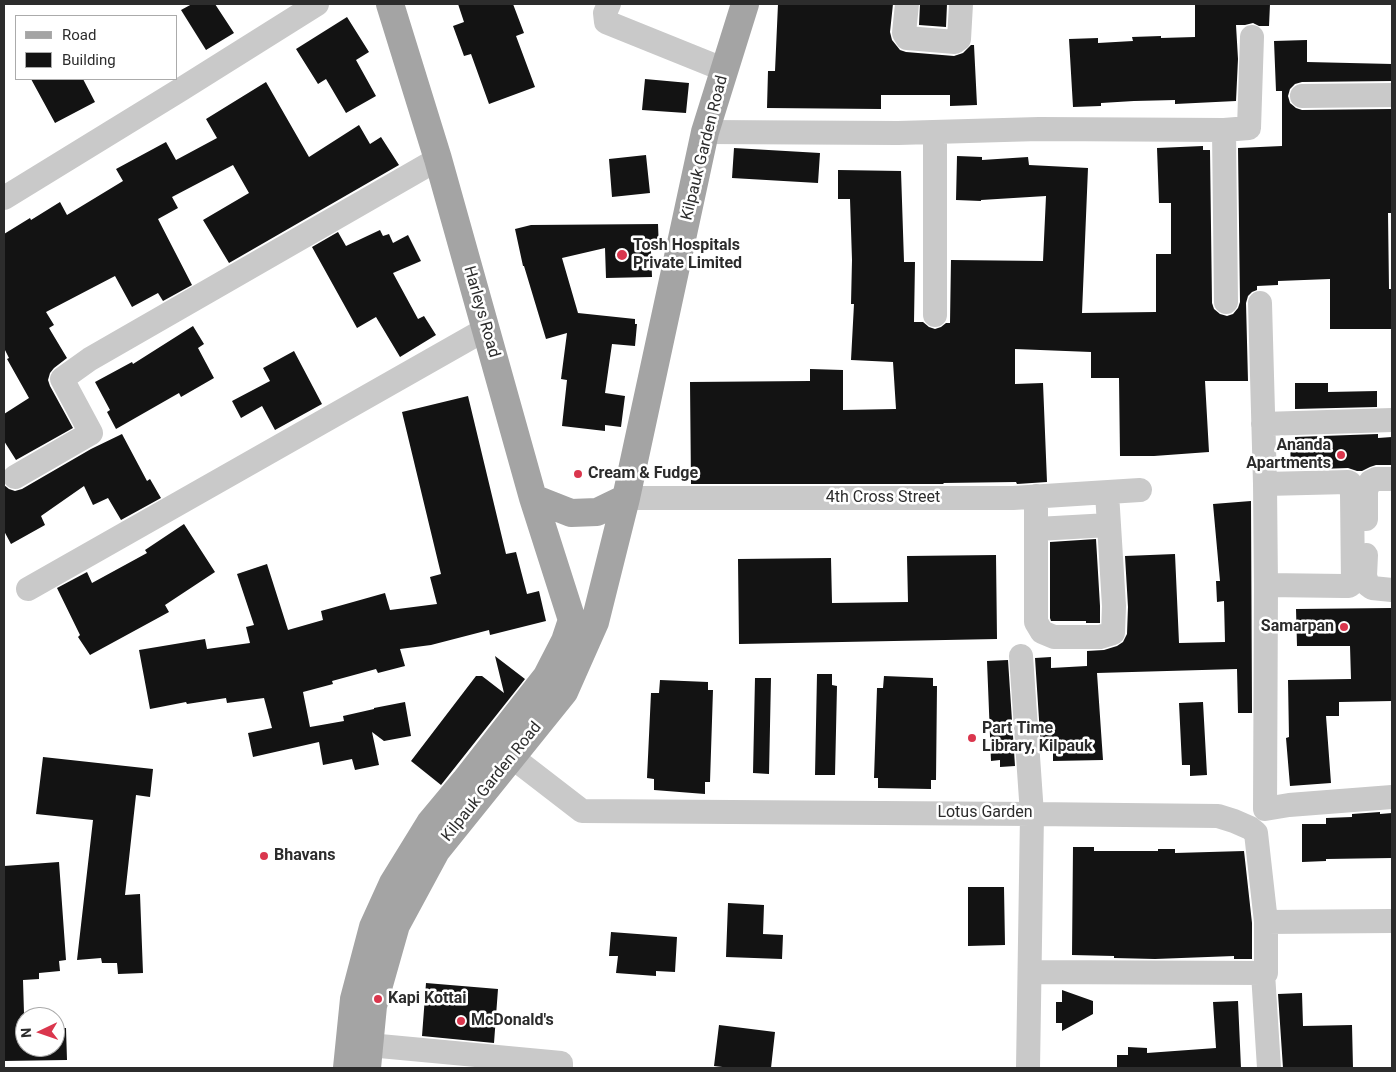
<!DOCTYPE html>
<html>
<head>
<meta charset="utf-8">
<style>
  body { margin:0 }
  #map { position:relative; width:1396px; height:1072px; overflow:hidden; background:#fff; font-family:Roboto,sans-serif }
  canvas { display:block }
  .frame { position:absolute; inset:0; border:5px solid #2c2c2c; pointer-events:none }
  .legend { position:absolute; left:15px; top:15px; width:162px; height:65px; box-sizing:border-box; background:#fff; border:1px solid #ababab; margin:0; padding:6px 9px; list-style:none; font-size:15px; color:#2c2c2c }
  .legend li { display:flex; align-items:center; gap:10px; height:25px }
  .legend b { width:25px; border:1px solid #ababab }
  .north { position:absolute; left:15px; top:1007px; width:50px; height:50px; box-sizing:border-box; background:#fff; border:1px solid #ababab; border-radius:50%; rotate:267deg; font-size:14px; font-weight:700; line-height:20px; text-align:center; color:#2c2c2c }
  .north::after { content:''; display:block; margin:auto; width:18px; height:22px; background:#da364d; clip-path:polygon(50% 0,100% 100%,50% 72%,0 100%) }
</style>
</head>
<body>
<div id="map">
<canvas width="1396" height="1072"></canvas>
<div class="frame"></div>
<ul class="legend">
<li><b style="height:6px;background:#a4a4a4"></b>Road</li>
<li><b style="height:14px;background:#131313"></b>Building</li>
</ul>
<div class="north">N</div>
</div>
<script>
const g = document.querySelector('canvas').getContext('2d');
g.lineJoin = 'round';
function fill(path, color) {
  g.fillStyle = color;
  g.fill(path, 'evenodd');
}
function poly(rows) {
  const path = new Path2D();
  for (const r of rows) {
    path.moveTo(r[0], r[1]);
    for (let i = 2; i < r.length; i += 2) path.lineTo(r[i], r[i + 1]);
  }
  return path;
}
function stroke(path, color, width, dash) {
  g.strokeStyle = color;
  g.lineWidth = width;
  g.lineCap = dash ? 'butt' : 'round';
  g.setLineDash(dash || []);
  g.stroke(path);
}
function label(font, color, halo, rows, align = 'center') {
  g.font = font + ' Roboto,sans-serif';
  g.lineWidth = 5;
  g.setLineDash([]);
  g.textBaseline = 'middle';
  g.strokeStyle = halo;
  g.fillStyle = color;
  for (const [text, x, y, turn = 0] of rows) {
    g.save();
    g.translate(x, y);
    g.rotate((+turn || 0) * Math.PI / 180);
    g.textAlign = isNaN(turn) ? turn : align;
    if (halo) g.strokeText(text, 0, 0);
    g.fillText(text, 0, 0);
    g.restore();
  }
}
fill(poly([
  [192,4,215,4,234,33,206,50,181,10],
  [458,4,513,4,524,33,516,36,535,87,489,104,471,54,464,56,453,26,464,22],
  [778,4,893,4,890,32,892,40,900,50,906,52,954,56,963,53,971,45,974,45,977,105,950,106,950,95,881,95,881,109,767,108,768,71,775,71],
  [920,4,947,4,946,27,919,25],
  [1195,4,1270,4,1269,26,1259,26,1253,23,1245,25,1236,25,1238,59,1236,101,1175,104,1175,100,1134,101,1101,103,1101,106,1073,107,1069,39,1098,38,1098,43,1133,41,1132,37,1161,36,1161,38,1195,37],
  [347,17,369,52,356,60,376,96,346,113,326,79,318,84,296,49],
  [1307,40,1307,62,1392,64,1392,81,1302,82,1295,84,1290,89,1288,96,1290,103,1296,108,1302,110,1392,109,1392,213,1388,213,1389,289,1392,289,1392,329,1330,329,1330,279,1278,281,1278,285,1257,286,1257,290,1252,292,1248,296,1246,303,1248,381,1205,381,1209,452,1154,456,1120,456,1119,378,1091,378,1091,352,1015,349,1015,384,1043,383,1047,482,1017,484,1016,482,943,483,944,484,691,484,690,382,810,381,810,369,843,370,843,410,896,409,893,362,851,360,854,304,851,304,852,260,850,199,838,199,838,170,901,171,904,262,915,262,914,322,923,322,929,327,935,329,941,327,946,323,950,323,951,260,1043,261,1046,196,981,200,981,201,956,200,957,156,982,157,982,160,1028,157,1029,165,1088,168,1082,313,1156,312,1156,254,1171,254,1171,203,1159,203,1157,148,1203,146,1203,150,1210,150,1212,303,1214,309,1220,314,1227,316,1233,314,1238,308,1240,302,1238,148,1282,146,1282,91,1276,91,1274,41],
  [31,79,83,79,95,102,55,123],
  [645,79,689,83,686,113,642,110],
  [266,82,309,157,359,125,370,144,381,137,399,165,229,263,203,220,249,193,233,165,172,197,178,208,158,219,192,285,163,301,158,293,132,307,115,276,46,312,54,325,49,328,67,358,54,368,50,373,48,380,50,386,73,428,16,460,4,441,4,414,29,398,7,359,9,358,4,348,4,234,30,218,31,220,60,202,67,215,123,181,116,169,166,142,176,160,217,138,206,119],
  [734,148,820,153,818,183,732,178],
  [646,155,650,193,612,197,609,159],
  [658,224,659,251,651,251,652,277,606,278,605,248,562,258,578,313,635,319,635,324,637,324,635,346,612,344,605,393,625,396,621,427,605,425,605,431,562,426,567,380,561,379,567,333,546,339,524,266,523,266,515,229,531,225],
  [380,230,383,236,389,234,393,243,408,235,421,261,393,273,418,319,424,316,436,335,400,357,376,317,357,328,312,247,338,232,346,246],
  [193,326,204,344,198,348,214,378,181,397,179,393,116,429,107,412,110,410,95,382,132,362,133,364],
  [294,351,322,404,275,430,262,406,241,418,232,401,270,381,263,368],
  [1295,383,1328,383,1328,392,1377,391,1377,407,1295,409],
  [468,396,506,554,516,552,527,594,539,591,546,621,490,635,489,630,431,645,400,649,405,666,378,673,376,669,332,681,333,684,303,692,310,727,344,721,343,716,374,709,374,708,405,702,411,736,384,741,372,732,379,765,355,770,352,759,323,765,319,742,253,757,248,733,272,728,264,698,227,703,226,698,187,704,186,702,150,709,139,650,205,639,207,649,250,643,246,627,254,625,237,574,267,564,288,630,323,620,321,611,385,593,390,610,437,604,430,577,441,574,402,412],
  [122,434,147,481,150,479,161,498,121,520,108,498,93,505,84,486,41,516,45,525,11,544,4,531,4,485,9,489,15,491,22,489,91,449],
  [1378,434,1378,438,1392,437,1392,465,1376,465,1370,467,1362,471,1357,471,1348,468,1291,470,1290,440,1295,440,1295,437],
  [1251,501,1252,713,1238,713,1237,669,1097,673,1103,760,1053,761,1053,749,1041,750,1035,658,1051,657,1051,668,1087,666,1087,651,1104,650,1117,646,1123,642,1127,634,1128,607,1125,556,1175,554,1179,643,1225,642,1224,601,1217,602,1216,581,1220,581,1213,504],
  [184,524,215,572,165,605,169,612,90,655,78,637,80,635,57,588,87,572,92,583,147,553,145,550],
  [1096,539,1100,606,1100,623,1086,623,1086,621,1051,621,1050,618,1050,542],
  [996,555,997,639,739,644,738,559,831,558,832,603,908,602,907,556],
  [1392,608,1392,701,1339,702,1339,716,1326,716,1331,783,1290,786,1286,738,1289,737,1288,680,1351,679,1350,646,1297,646,1296,609],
  [495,656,525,679,441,785,411,761,476,676,482,676,504,693],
  [1008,660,1015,766,1000,767,1000,760,991,761,987,661],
  [817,674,832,674,832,685,837,686,835,775,815,775],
  [884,676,933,678,933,686,937,686,936,780,931,780,931,789,878,788,878,778,874,778,877,688,883,688],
  [755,678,771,678,769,774,753,773],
  [660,680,708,682,708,690,713,690,710,782,705,782,705,794,654,790,654,779,647,778,651,693,659,693],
  [1203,702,1207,775,1190,776,1190,765,1182,765,1179,703],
  [43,757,153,769,150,797,136,795,125,895,140,894,143,973,118,974,117,963,102,963,101,958,77,960,93,820,36,814],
  [1380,812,1380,814,1392,813,1392,858,1326,859,1326,861,1302,862,1302,824,1326,824,1326,818,1352,817,1352,814],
  [1073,847,1094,847,1094,851,1158,851,1158,849,1175,849,1175,853,1244,851,1252,923,1252,959,1234,959,1234,956,1155,959,1114,958,1114,956,1072,955],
  [59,862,66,960,59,961,60,971,39,973,39,979,23,980,25,1047,55,1047,55,1028,66,1028,67,1060,4,1061,4,866],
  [968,887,1004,887,1005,945,968,946],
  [728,903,764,905,763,934,783,935,782,959,726,957],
  [611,932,677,937,675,972,656,971,656,976,616,973,618,956,609,956],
  [426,983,498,989,494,1043,422,1036],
  [1062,990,1093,1001,1093,1014,1062,1031,1062,1023,1056,1023,1056,1002,1062,1002],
  [1302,993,1303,1026,1352,1025,1353,1068,1283,1068,1278,994],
  [1238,1001,1241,1068,1117,1068,1117,1055,1128,1055,1128,1047,1147,1048,1147,1053,1216,1048,1213,1002],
  [719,1025,775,1032,771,1068,731,1068,714,1066]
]), '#131313');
stroke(poly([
  [609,4,605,13,606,22,725,70],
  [907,4,904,33,907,38,955,42,959,39,961,4],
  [1302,96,1392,95],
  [1224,130,1226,302],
  [705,132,898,133,1039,129,1224,130,1249,128,1252,37],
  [935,132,935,315],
  [4,198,180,90,317,4],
  [1260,303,1265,484,1266,585,1344,586,1349,586,1353,583,1352,494,1350,483,1348,482,1265,484],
  [1263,424,1392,420],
  [15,477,91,433,62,379,90,359,438,159],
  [1036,496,1036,622,1042,632,1054,637,1100,637,1113,633,1114,606,1107,493],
  [626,498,1013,498,1140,490],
  [1366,519,1366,490,1370,482,1376,479,1392,479],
  [1037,529,1109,525],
  [1366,555,1365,576,1368,585,1372,588,1392,590],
  [1266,585,1265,809,1289,805,1392,797],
  [28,589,486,329],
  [1021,656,1032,814,1028,1068],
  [512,757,582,811,1032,814,1218,816,1234,821,1250,828,1256,833,1266,922,1392,921],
  [1030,972,1266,973,1266,922],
  [1263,973,1269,1068],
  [369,1045,561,1063,561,1068]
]), '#c9c9c9', 24);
stroke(poly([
  [533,498,571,513,597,512,626,498],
  [347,1068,354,999,373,927,393,883,430,823,465,781,547,676,565,641,572,620,533,498,438,159,390,4],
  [367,1068,373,1006,396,925,436,851,564,692,595,622,626,498,705,132,745,4]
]), '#a4a4a4', 28);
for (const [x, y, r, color] of [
  [622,255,6,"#da364d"],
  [1341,455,5,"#da364d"],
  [578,474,5,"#da364d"],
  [1344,627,5,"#da364d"],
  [972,738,5,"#da364d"],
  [264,856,5,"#da364d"],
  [378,999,5,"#da364d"],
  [461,1021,5,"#da364d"]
]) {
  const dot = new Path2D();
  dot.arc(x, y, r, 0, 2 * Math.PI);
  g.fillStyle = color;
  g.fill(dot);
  stroke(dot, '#fff', 2);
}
label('16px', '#2c2c2c', '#fff', [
  ["Kilpauk Garden Road",705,148,-76],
  ["Harleys Road",481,312,74],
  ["4th Cross Street",883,498],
  ["Kilpauk Garden Road",492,782,-51],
  ["Lotus Garden",985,813]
]);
label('bold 16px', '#2c2c2c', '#fff', [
  ["Tosh Hospitals",633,246],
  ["Private Limited",633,264],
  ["Ananda",1331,446,"right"],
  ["Apartments",1331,464,"right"],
  ["Cream & Fudge",588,474],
  ["Samarpan",1334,627,"right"],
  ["Part Time",982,729],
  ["Library, Kilpauk",982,747],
  ["Bhavans",274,856],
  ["Kapi Kottai",388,999],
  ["McDonald's",471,1021]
], 'left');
</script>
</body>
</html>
